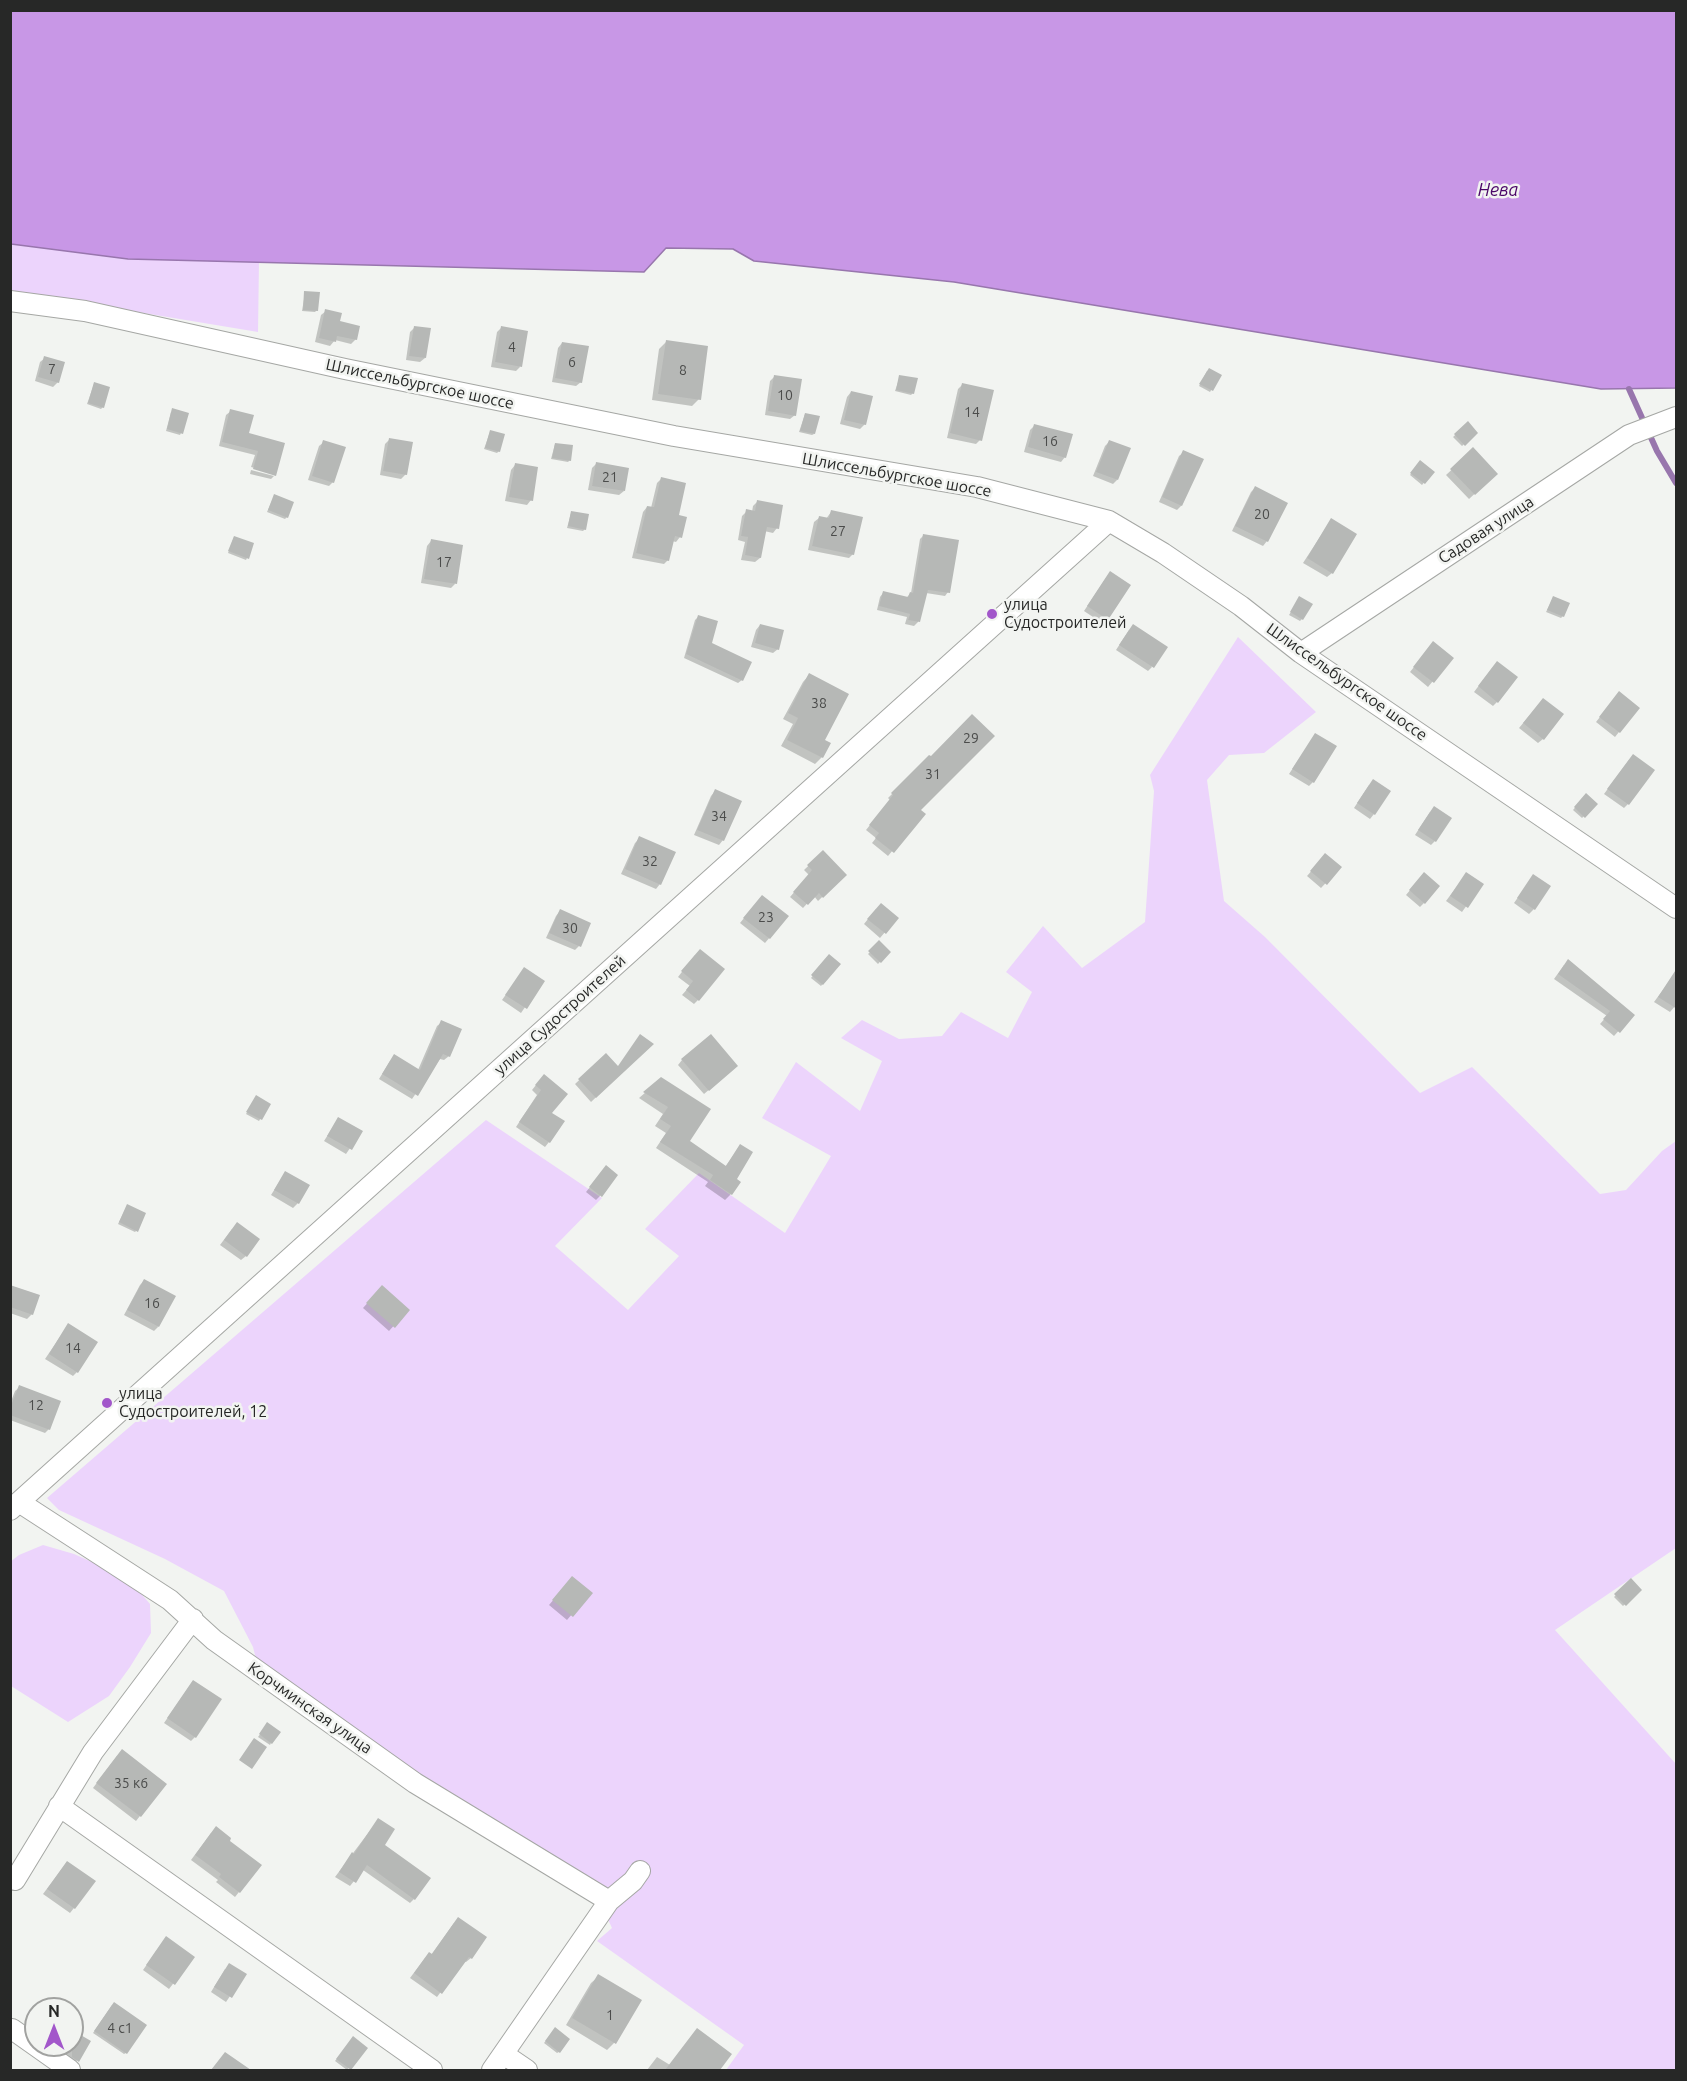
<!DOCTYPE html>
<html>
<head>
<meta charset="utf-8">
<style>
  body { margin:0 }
  #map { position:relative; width:1687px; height:2081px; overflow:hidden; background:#f2f4f1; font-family:Ubuntu,sans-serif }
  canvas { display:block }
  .frame { position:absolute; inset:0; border:12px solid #272827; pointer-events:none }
  .north { position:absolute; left:24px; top:1997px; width:60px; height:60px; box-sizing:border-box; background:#f2f4f1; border:2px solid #a1a2a0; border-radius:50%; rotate:0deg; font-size:16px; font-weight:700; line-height:24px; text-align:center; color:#272827 }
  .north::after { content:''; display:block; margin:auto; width:21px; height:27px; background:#a257ca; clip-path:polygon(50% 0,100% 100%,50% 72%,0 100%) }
</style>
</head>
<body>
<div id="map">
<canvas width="1687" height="2081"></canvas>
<div class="frame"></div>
<div class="north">N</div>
</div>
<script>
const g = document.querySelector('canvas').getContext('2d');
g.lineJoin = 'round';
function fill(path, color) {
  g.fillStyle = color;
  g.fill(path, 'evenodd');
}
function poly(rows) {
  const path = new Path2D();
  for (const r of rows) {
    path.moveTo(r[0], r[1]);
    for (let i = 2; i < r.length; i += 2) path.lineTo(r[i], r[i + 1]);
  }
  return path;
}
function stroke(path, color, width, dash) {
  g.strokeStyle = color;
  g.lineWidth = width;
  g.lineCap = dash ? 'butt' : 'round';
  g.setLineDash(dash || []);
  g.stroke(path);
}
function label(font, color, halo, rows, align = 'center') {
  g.font = font + ' Ubuntu,sans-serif';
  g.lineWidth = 5;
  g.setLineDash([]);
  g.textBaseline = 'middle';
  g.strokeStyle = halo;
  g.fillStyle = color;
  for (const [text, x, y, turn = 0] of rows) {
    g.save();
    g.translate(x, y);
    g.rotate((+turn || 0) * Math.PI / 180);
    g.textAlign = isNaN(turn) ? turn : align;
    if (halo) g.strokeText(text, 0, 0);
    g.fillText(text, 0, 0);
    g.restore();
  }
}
fill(poly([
  [10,244,128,259,259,261,258,332,11,291],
  [1238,637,1316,712,1264,753,1229,755,1207,780,1224,901,1265,937,1420,1093,1472,1067,1600,1194,1626,1190,1662,1151,1676,1141,1676,1548,1555,1630,1676,1764,1676,2070,726,2070,744,2045,597,1941,612,1928,596,1894,257,1663,253,1647,224,1591,165,1559,59,1510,47,1498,486,1120,602,1198,555,1246,628,1310,679,1256,645,1229,699,1173,785,1233,831,1156,762,1118,796,1062,860,1111,882,1061,841,1038,862,1020,899,1039,942,1036,961,1012,1008,1038,1032,992,1006,972,1043,926,1082,968,1145,922,1154,791,1150,775],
  [43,1545,74,1554,101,1566,137,1589,150,1604,151,1633,130,1667,109,1696,68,1722,11,1686,10,1562,19,1555]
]), '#ecd4fc');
const water = poly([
  [11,10,1676,11,1676,388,1601,389,954,282,754,261,733,249,666,248,644,272,128,259,11,244,11,10]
]);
fill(water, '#c897e6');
stroke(water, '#9876ad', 1.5);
fill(poly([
  [305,293,317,310,315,312,302,311],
  [326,311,356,339,351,344,335,340,330,346,315,342,321,315],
  [415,327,425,358,420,362,406,360,410,332],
  [502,327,520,367,516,371,491,367,497,332],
  [666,342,699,399,692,406,652,400,659,349],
  [562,343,581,382,576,386,552,382,558,348],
  [45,358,58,382,53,387,35,381,40,362],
  [1207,371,1220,376,1210,392,1199,386],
  [775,376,795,415,790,419,765,415,770,381],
  [900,376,913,393,911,395,895,391],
  [94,384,103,407,101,409,87,404],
  [963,384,980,440,976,444,947,438,958,389],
  [851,392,865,424,860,429,840,424,847,397],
  [231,411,252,416,247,435,283,444,274,476,274,473,251,467,255,455,219,446,226,415],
  [171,412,181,433,180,435,166,431],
  [805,414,814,434,812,435,799,432],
  [1468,423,1476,433,1462,446,1453,437],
  [1035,425,1065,457,1061,462,1024,452,1030,430],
  [490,432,499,451,497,453,484,449],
  [389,440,406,474,401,479,380,475,385,444],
  [324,442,333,482,329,486,308,480,319,446],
  [1109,442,1117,480,1113,484,1093,476,1105,446],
  [555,444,570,460,568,462,551,459],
  [1473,450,1496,474,1469,499,1446,475],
  [1184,452,1202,460,1181,506,1177,510,1159,502,1179,456],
  [1420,462,1433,472,1422,485,1410,475],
  [596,464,624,491,619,495,588,490,592,468],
  [515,465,531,500,527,505,505,501,511,470],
  [251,470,274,476,271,479,250,474],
  [661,479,677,516,680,537,676,542,672,541,668,560,664,564,632,558,643,512,647,507,651,508,657,483],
  [1255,488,1267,541,1263,546,1232,531,1251,492],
  [274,496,287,517,285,519,267,512],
  [757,502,777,528,773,533,764,531,760,558,755,562,741,560,745,542,738,540,742,516,747,511,752,512,753,506],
  [831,512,853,554,849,558,808,550,814,522,819,518,826,519],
  [571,513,585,529,583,531,567,528],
  [1331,520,1332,573,1327,577,1303,563],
  [924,535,948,592,945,596,926,593,918,622,914,626,905,624,907,617,877,610,880,597,883,593,906,598,911,593,920,539],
  [234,537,247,558,246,560,228,553],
  [431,541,455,584,451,588,421,583,427,546],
  [1106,578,1106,619,1102,623,1084,611],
  [1553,598,1563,616,1561,618,1546,612],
  [1298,600,1302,619,1300,621,1289,615],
  [698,617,710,644,742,680,738,683,684,658,695,620],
  [760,625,778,649,773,653,751,647,756,630],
  [1129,630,1152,667,1148,671,1116,650],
  [1429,648,1452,658,1428,687,1410,672],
  [1493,667,1497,702,1493,706,1474,692],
  [809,675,823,740,829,743,822,757,815,764,781,746,793,724,783,719,803,682],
  [1615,698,1638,708,1615,737,1596,722],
  [1539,704,1543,739,1538,743,1519,728],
  [1315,735,1313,782,1309,786,1289,774],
  [929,757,919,810,923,814,888,856,872,843,876,838,866,830,890,800,888,798],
  [1629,760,1628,804,1624,808,1604,794],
  [1369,785,1374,814,1370,819,1354,808],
  [715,791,723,840,719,845,694,835,711,796],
  [1586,795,1596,804,1582,818,1573,810],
  [1430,812,1435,841,1431,845,1415,835],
  [640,838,660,884,656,889,621,874,635,843],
  [823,852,845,875,818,901,814,896,803,908,790,897,809,875,804,870],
  [1321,860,1340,868,1321,888,1307,876],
  [1466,874,1482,884,1462,912,1446,901],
  [1533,876,1534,909,1529,914,1514,903],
  [1420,878,1424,903,1420,907,1406,895],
  [758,901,787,917,765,943,740,923],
  [876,909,897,918,880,938,864,924],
  [560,911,579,946,575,950,546,938,556,916],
  [879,943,889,952,878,964,868,954],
  [695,955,698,1000,694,1004,682,995,690,986,678,977],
  [829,956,839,964,821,986,811,978],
  [1564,965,1633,1015,1614,1036,1600,1024,1607,1016,1554,979],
  [524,969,543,981,521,1013,502,1000],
  [1674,975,1676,1005,1670,1012,1654,1002],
  [442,1022,449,1056,444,1060,440,1059,412,1099,379,1079,390,1061,418,1070,437,1026],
  [652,1044,591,1102,575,1084,606,1055,617,1068],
  [682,1060,732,1070,704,1094,678,1065],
  [661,1079,688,1142,725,1167,740,1146,731,1194,725,1200,705,1186,708,1182,656,1148,666,1133,655,1126,663,1114,639,1098],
  [540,1080,550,1113,549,1142,545,1147,516,1127,537,1095,532,1090],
  [255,1099,269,1104,259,1121,246,1114],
  [338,1119,361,1132,346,1154,324,1141],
  [602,1172,600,1196,596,1200,586,1192],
  [285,1173,298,1203,293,1208,271,1195],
  [126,1208,136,1231,135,1232,118,1224],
  [232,1229,246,1256,241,1260,220,1245],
  [144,1281,158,1327,154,1331,124,1315,140,1285],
  [10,1286,32,1314,27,1319,10,1313],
  [382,1287,408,1310,389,1331,363,1308],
  [68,1325,77,1372,73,1376,45,1359],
  [20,1387,49,1429,45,1433,10,1420,10,1404,15,1391],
  [1631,1580,1640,1590,1623,1606,1614,1597],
  [568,1583,590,1593,567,1620,549,1605],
  [193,1681,195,1737,191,1741,164,1723],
  [266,1726,271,1743,270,1745,258,1737],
  [117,1756,165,1784,136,1821,93,1788],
  [378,1820,383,1846,414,1899,410,1903,363,1870,350,1886,335,1877],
  [211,1833,239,1892,235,1897,216,1882,218,1880,191,1860],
  [67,1862,74,1908,70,1913,43,1894],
  [454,1923,471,1958,466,1962,464,1961,437,1997,410,1978,425,1958,431,1955],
  [162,1943,193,1958,169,1989,143,1970],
  [225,1969,245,1974,226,2002,211,1992],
  [599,1976,640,2000,614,2043,607,2050,566,2025,591,1983],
  [112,2005,126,2053,124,2054,93,2033],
  [555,2029,559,2052,557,2053,544,2043],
  [72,2032,80,2058,75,2062,58,2052,62,2045,72,2045],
  [353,2038,366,2048,347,2070,335,2061],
  [730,2054,718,2070,710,2070,702,2064,698,2070,647,2070,657,2057,670,2065]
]), '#0003');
stroke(poly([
  [1629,389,1657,451,1676,483]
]), '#9876ad', 6);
fill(poly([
  [304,291,320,292,318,311,303,310],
  [325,309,342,313,340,321,360,326,357,340,337,336,336,342,319,338],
  [414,326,431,328,426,358,409,356],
  [501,326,528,331,522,367,495,362],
  [666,340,708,346,701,400,658,394],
  [562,342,589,346,582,383,555,378],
  [44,356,65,362,59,383,38,377],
  [1209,368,1222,375,1213,391,1199,384],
  [774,375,802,379,796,416,768,411],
  [899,375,918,378,914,394,896,390],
  [94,382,110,387,104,408,88,403],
  [962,383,994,390,982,441,950,433],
  [851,391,873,396,866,425,844,420],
  [172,408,189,413,183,434,167,429],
  [230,409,254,415,249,433,285,443,276,476,253,469,258,451,222,442],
  [805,413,820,416,815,434,800,431],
  [1468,421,1478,433,1465,446,1454,434],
  [1034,424,1073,434,1066,458,1028,447],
  [490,430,505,434,500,452,485,448],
  [389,438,413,442,407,475,383,471],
  [323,440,346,447,334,483,312,476],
  [1109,440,1131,448,1118,480,1096,472],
  [555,443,573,445,571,461,552,458],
  [1473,447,1498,474,1475,495,1450,469],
  [1183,450,1204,459,1182,506,1162,497],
  [1420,460,1435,472,1425,484,1410,473],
  [596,462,629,468,625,491,592,486],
  [515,463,538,467,533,501,509,497],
  [661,477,686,483,679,515,687,517,682,538,675,536,669,561,636,553,647,506,654,507],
  [1255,486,1288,503,1268,542,1235,526],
  [274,494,294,502,288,518,268,510],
  [757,500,783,505,779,529,767,527,761,558,745,555,748,537,741,536,746,509,755,511],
  [831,510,863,517,854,555,812,546,819,516,829,518],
  [571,511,589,514,586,530,568,526],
  [1331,518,1357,534,1333,574,1307,558],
  [923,534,959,540,950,593,928,590,920,622,908,620,910,614,879,606,883,591,908,597,910,592,913,593],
  [234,536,254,543,249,559,228,551],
  [431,539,463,545,457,584,424,579],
  [1110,571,1131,585,1108,620,1087,606],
  [1299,596,1313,604,1303,620,1290,612],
  [1553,596,1570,603,1564,617,1547,610],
  [698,615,718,621,712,643,752,662,743,681,686,654],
  [760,624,784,630,779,650,755,643],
  [1133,624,1168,647,1154,668,1119,645],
  [1433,641,1454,658,1434,683,1413,667],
  [1497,661,1518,677,1498,703,1478,686],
  [809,673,849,694,825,740,831,743,823,758,787,740,798,718,788,713],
  [1619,691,1640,708,1620,733,1599,717],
  [1543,698,1564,714,1544,740,1523,723],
  [972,714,995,736,921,810,926,814,894,853,875,838,879,833,869,825,893,795,891,793,929,755,931,756],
  [1315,733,1337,746,1314,783,1292,769],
  [1633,754,1655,770,1629,805,1607,789],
  [1373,779,1391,791,1375,815,1357,803],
  [715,789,742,801,724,841,697,830],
  [1586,793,1598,804,1585,818,1574,807],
  [1434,806,1452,818,1436,842,1418,830],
  [639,836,676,852,661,885,625,869],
  [823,850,847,875,823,898,819,893,808,905,793,892,812,870,807,865],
  [1325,853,1342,867,1327,885,1310,871],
  [1424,872,1440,886,1425,904,1409,890],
  [1466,872,1484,884,1468,908,1450,896],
  [1533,874,1551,886,1535,910,1517,898],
  [762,895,789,916,770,939,743,918],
  [881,903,899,918,886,934,867,919],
  [560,909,591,923,581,947,549,933],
  [879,940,891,952,881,963,868,951],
  [700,949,725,969,699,1001,686,990,693,981,681,971],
  [829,954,841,964,823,985,811,975],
  [1568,959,1635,1015,1620,1033,1603,1019,1610,1011,1558,974],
  [524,967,545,981,527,1009,505,995],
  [1677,968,1677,1009,1658,997],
  [441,1020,462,1029,450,1057,443,1054,418,1096,382,1074,394,1054,420,1070],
  [640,1034,654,1044,596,1098,578,1079,606,1053,618,1066],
  [711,1034,738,1066,709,1091,681,1059],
  [544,1074,568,1094,552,1113,565,1121,550,1143,519,1122,541,1090,535,1085],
  [661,1077,711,1109,690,1141,726,1166,740,1144,753,1152,737,1179,741,1182,732,1195,710,1180,713,1175,660,1142,671,1126,660,1119,668,1107,643,1092],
  [256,1095,271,1104,262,1120,246,1112],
  [338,1117,363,1131,352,1150,327,1136],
  [606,1165,618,1175,602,1197,589,1187],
  [285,1171,310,1185,299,1204,274,1190],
  [127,1204,146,1213,138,1232,119,1222],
  [237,1222,260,1239,247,1257,224,1240],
  [144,1279,176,1296,159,1327,127,1310],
  [10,1285,40,1295,33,1315,10,1307],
  [382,1285,410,1310,395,1328,366,1303],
  [68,1323,98,1342,78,1373,49,1354],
  [19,1385,61,1401,50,1430,10,1415,10,1408],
  [572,1576,593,1593,573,1617,552,1600],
  [1631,1578,1642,1590,1626,1606,1614,1594],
  [193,1680,222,1699,196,1738,167,1718],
  [267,1722,281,1732,272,1744,259,1734],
  [254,1738,267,1747,252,1769,239,1760],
  [122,1749,167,1784,141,1817,96,1783],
  [378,1818,395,1829,385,1845,431,1878,415,1900,367,1865,356,1883,339,1872,352,1852,354,1854],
  [216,1826,231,1838,230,1841,262,1865,240,1893,219,1877,221,1874,195,1855],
  [67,1861,96,1881,75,1909,47,1889],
  [458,1917,487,1937,472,1959,469,1957,442,1994,414,1973,429,1952,432,1954],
  [166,1936,195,1957,175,1985,146,1965],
  [229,1963,247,1974,232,1998,214,1987],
  [598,1974,642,2000,616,2044,572,2018],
  [114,2002,147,2025,127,2054,94,2031],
  [555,2027,570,2039,560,2053,545,2041],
  [697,2028,732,2054,720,2070,665,2070],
  [72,2030,91,2041,79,2062,72,2057],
  [353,2036,368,2048,351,2070,336,2059],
  [225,2052,251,2070,211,2070]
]), '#b6b8b6');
const street = poly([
  [10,301,85,311,345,369,674,436,977,487,1109,521,1163,553,1241,606,1301,653,1676,908],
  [1301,653,1629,435,1676,417],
  [19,1502,170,1600,214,1640,415,1783,609,1901],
  [10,1510,1109,521],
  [59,1806,432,2070],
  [15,1880,93,1752,193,1619],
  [12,2029,70,2070],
  [505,2055,527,2070],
  [492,2070,609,1901,633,1881,640,1871]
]);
stroke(street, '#a5a7a4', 22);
stroke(street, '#fff', 20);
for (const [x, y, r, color] of [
  [992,614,6,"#a257ca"],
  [107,1403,6,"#a257ca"]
]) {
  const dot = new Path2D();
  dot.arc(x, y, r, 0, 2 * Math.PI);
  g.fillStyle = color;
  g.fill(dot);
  stroke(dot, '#f2f4f1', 2);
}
label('14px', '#4b4c4b', null, [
  ["4",512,347],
  ["6",572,362],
  ["7",52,369],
  ["8",683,370],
  ["10",785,395],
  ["14",972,412],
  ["16",1050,441],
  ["21",610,477],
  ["20",1262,514],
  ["27",838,531],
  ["17",444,562],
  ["38",819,703],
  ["29",971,738],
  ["31",933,774],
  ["34",719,816],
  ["32",650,861],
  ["23",766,917],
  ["30",570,928],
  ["16",152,1303],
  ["14",73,1348],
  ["12",36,1405],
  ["35 к6",131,1783],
  ["1",610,2015],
  ["4 с1",120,2028]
]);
label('16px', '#272827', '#f2f4f1', [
  ["Шлиссельбургское шоссе",420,384,12],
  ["Шлиссельбургское шоссе",897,475,10],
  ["Садовая улица",1486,530,-33],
  ["Шлиссельбургское шоссе",1347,682,35],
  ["улица Судостроителей",560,1015,-42],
  ["Корчминская улица",310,1708,35]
]);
label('16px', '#272827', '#f2f4f1', [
  ["улица",1004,605],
  ["Судостроителей",1004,623],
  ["улица",119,1394],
  ["Судостроителей, 12",119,1412]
], 'left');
label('italic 18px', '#4b0768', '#f2f4f1', [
  ["Нева",1498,190]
]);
</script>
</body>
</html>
